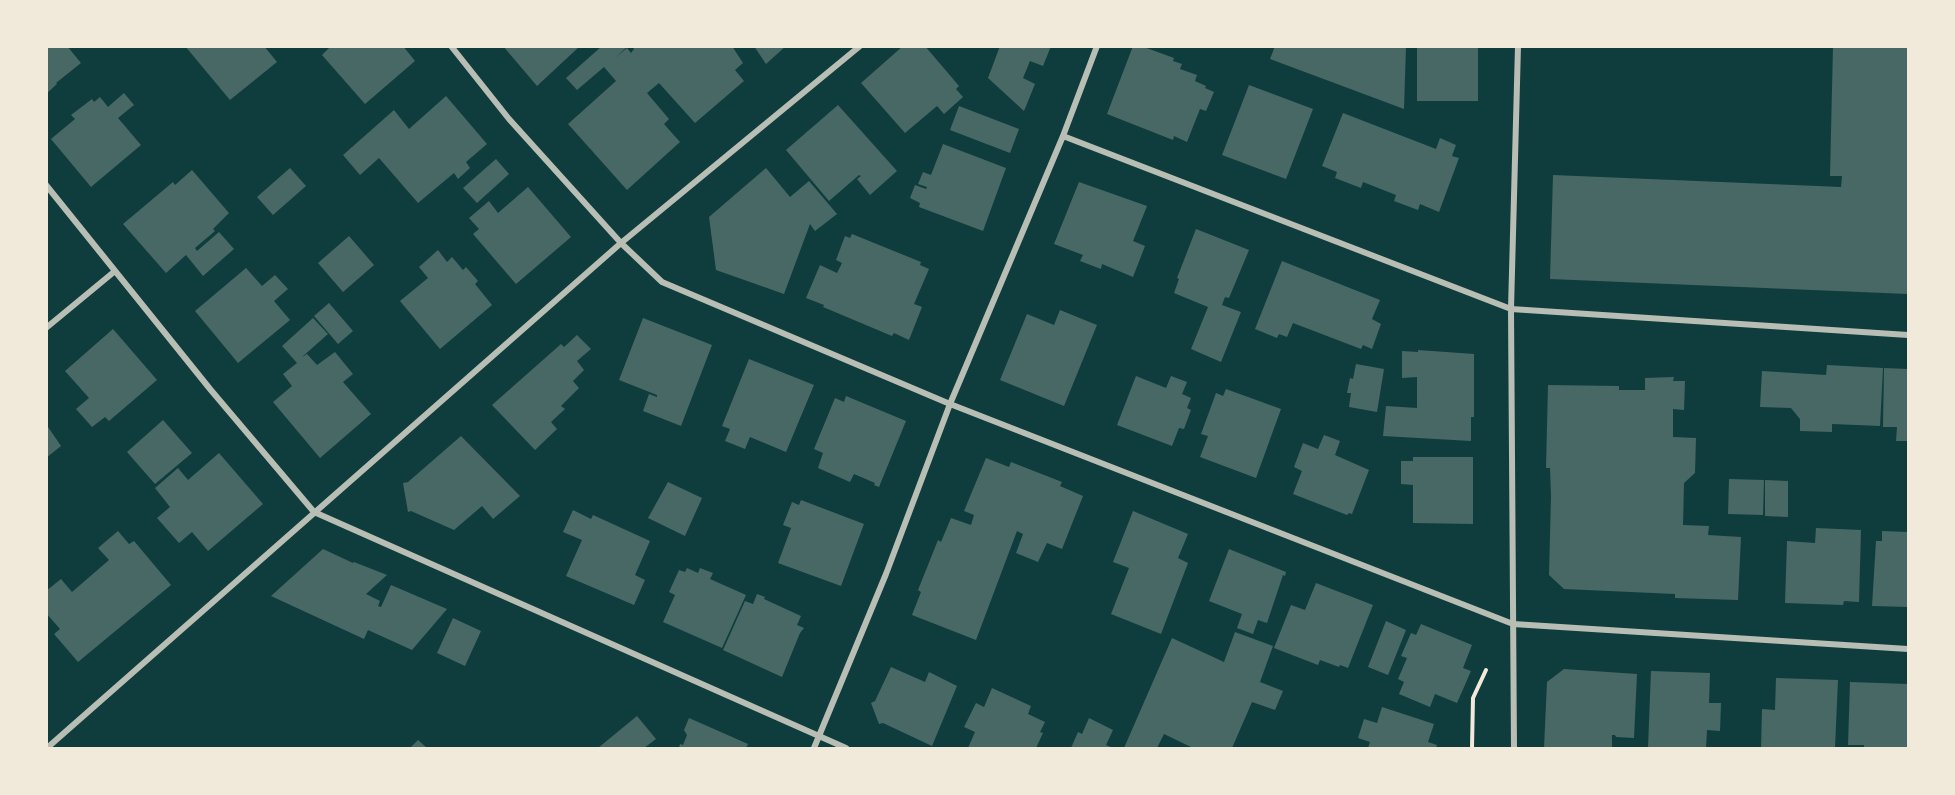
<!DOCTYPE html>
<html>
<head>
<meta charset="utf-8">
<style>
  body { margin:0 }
  #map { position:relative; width:1955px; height:795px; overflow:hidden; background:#0f3d3e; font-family:Spectral,serif }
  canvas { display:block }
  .frame { position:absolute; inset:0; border:48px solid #f1e9da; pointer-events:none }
</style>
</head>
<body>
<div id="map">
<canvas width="1955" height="795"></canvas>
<div class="frame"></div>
</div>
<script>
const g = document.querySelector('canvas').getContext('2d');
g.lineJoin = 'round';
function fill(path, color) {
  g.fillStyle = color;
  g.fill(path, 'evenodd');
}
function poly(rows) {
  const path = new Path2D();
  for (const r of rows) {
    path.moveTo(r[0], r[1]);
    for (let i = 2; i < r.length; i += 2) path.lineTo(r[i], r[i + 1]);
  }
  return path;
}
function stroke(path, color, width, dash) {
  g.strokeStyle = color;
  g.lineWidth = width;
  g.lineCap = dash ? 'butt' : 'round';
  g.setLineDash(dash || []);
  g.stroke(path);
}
fill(poly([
  [46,46,67,46,81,63,56,83,57,84,46,94],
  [185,46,264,46,277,62,230,100],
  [331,46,403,46,415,61,365,104,322,55],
  [503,46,580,46,537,86],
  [602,46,628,46,615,58,627,48,631,53,634,49,632,46,732,46,743,63,735,70,744,81,695,123,659,83,647,93,669,119,664,124,680,142,627,190,568,124,616,81,604,67,577,90,566,78],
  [754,46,786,46,766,64],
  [903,46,925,46,959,86,956,89,963,97,944,114,937,106,905,133,861,83],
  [1000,46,1051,46,1043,66,1030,61,1023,78,1035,84,1024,111,988,78],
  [1133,46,1141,46,1174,58,1173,61,1182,64,1180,69,1197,75,1195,81,1206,86,1205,88,1214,92,1206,111,1200,109,1187,142,1174,136,1173,140,1107,114],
  [1275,46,1406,46,1404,109,1270,59],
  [1417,46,1478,46,1478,101,1417,101],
  [1833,46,1908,46,1908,294,1550,279,1553,175,1841,187,1842,176,1830,176],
  [1249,85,1313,109,1286,179,1222,155],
  [124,93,134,105,118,118,141,145,91,187,51,139,75,119,71,115,92,99,94,102,100,97,108,107],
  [446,96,487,144,466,162,470,168,458,179,454,173,418,203,379,158,360,175,343,155,394,110,409,129],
  [838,105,897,171,870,195,857,179,861,176,859,175,829,201,786,150],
  [959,106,1019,129,1010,153,950,130],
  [1343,113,1436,149,1440,138,1456,145,1452,156,1459,158,1439,212,1420,204,1418,210,1394,201,1396,195,1363,182,1361,188,1335,178,1337,172,1322,166],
  [943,144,1006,168,983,231,919,207,920,203,910,198,915,185,926,189,927,187,918,184,923,172,931,175],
  [496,159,509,174,477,203,463,188],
  [290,168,306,186,273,215,257,197],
  [766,168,790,197,809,181,837,214,815,231,810,224,784,294,716,270,709,217],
  [192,170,229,213,213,229,215,231,195,248,197,251,219,232,234,249,203,276,186,255,166,273,123,224,173,182,175,185],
  [1079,182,1147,206,1133,241,1145,246,1133,277,1102,264,1101,269,1080,261,1083,255,1054,244],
  [528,187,571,237,516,284,473,234,479,229,469,218,489,201,498,213],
  [1196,229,1249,250,1229,298,1225,297,1222,305,1241,312,1221,362,1191,349,1208,307,1174,293,1179,279,1177,278],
  [852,234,921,262,920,265,929,269,914,304,922,307,909,340,894,333,892,336,823,307,824,305,806,298,820,265,837,273,842,263,836,260,845,236,850,238],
  [349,236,374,265,343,292,318,263],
  [438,250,447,262,452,257,463,270,466,267,478,281,475,284,492,305,440,349,400,301,428,278,419,267],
  [1282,261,1380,300,1372,319,1381,324,1372,349,1363,345,1361,349,1293,323,1287,337,1279,334,1277,338,1255,329],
  [246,268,262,286,275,275,288,289,274,301,290,320,238,363,195,311],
  [329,303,353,331,338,344,314,316],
  [1060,310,1097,325,1064,406,1000,380,1027,314,1054,325],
  [313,318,328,334,302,357,307,354,317,365,335,352,353,374,343,382,371,414,320,458,273,402,292,386,283,374,297,363,282,346],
  [643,318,712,345,681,426,643,411,649,394,657,397,657,395,619,380],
  [113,329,157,380,109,421,105,417,92,427,76,409,89,398,65,371],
  [577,335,591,349,577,361,584,370,573,381,579,388,561,406,565,409,551,422,557,429,535,450,492,405,561,344,564,347],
  [1418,350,1474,354,1474,417,1471,417,1471,441,1383,436,1386,406,1417,408,1417,377,1402,378,1402,351,1418,352],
  [749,359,814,385,786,452,750,437,745,449,725,441,730,429,722,426],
  [1356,364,1384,369,1377,412,1349,407,1351,393,1347,393,1350,378,1353,379],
  [1827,365,1883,368,1880,426,1832,424,1832,432,1800,431,1800,419,1791,408,1760,407,1762,371,1826,375],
  [1884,368,1908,369,1908,441,1896,441,1897,427,1883,427],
  [1136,376,1166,388,1171,376,1187,382,1182,394,1191,398,1187,408,1191,410,1184,429,1179,428,1172,446,1117,425],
  [1674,377,1673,381,1685,381,1684,410,1673,409,1673,437,1696,438,1695,473,1684,483,1683,525,1709,526,1708,535,1741,537,1738,600,1675,598,1675,594,1564,589,1549,575,1551,496,1550,468,1546,468,1548,385,1619,386,1619,390,1645,390,1645,378],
  [1226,389,1281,409,1256,478,1200,457,1208,436,1201,434,1216,393,1223,396],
  [846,396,906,421,879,487,874,485,875,483,854,474,850,482,818,468,823,453,814,449,835,398,844,402],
  [163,420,192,453,155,484,127,452],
  [46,424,61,446,46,458],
  [1324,435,1340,441,1335,455,1369,470,1352,514,1349,513,1347,515,1293,494,1302,471,1294,467,1303,443,1318,449],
  [461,436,520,496,493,519,482,506,454,530,411,511,408,512,403,483,408,482],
  [219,453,263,504,208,551,192,532,179,543,157,518,170,507,155,488,178,468,188,480],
  [1413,457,1473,457,1473,524,1413,523,1413,485,1401,484,1401,461,1413,461],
  [986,458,1009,467,1011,462,1062,482,1060,486,1083,496,1062,549,1047,543,1038,562,1016,553,1023,534,1017,531,976,640,912,615,921,592,918,590,938,540,941,542,951,518,971,525,974,515,964,511],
  [1729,479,1764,480,1763,515,1728,514],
  [1765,480,1788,481,1788,517,1765,516],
  [668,482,702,498,685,536,648,518],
  [801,500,864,524,841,586,778,563,791,528,783,525,792,502,799,505],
  [573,510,591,519,593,515,650,541,635,575,645,580,634,605,566,576,582,540,563,532],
  [1133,511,1188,534,1178,558,1188,563,1161,634,1111,614,1129,568,1113,562],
  [1816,528,1861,530,1859,602,1844,601,1843,605,1785,603,1787,541,1815,543],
  [118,531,129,544,134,541,171,585,78,662,54,634,60,629,46,613,46,591,61,579,72,592,109,560,98,548],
  [1882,531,1908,532,1908,607,1872,606,1876,541,1882,541],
  [323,549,353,563,354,562,387,575,366,594,380,601,378,606,381,607,391,585,447,609,412,650,368,630,364,639,271,596],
  [1229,549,1286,572,1285,576,1283,575,1267,623,1258,620,1253,634,1237,628,1242,614,1209,601],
  [687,568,698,573,700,568,713,573,710,579,746,595,722,648,663,622,675,595,669,592,679,570,685,572],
  [1316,583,1373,605,1348,668,1340,665,1339,667,1320,660,1318,665,1274,648,1291,605,1305,610],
  [757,594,765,597,764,599,801,616,797,625,804,628,800,633,782,677,723,650,745,601,753,604],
  [453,618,481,631,465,666,437,653],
  [1386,621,1406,630,1388,675,1368,667],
  [1421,624,1472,645,1463,668,1471,671,1457,703,1435,694,1430,707,1399,694,1404,682,1398,679,1407,658,1401,656,1411,633,1416,635],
  [1235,632,1273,646,1260,682,1283,691,1275,710,1252,702,1232,748,1193,748,1164,734,1157,748,1124,748,1172,638,1224,662],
  [891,667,925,682,929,672,957,686,932,746,883,723,879,724,871,703,875,701],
  [1564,669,1637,674,1634,738,1616,737,1615,735,1612,735,1612,748,1544,748,1547,682],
  [1651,671,1710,673,1709,703,1721,703,1720,731,1707,730,1706,748,1648,748],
  [1776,678,1838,680,1835,748,1761,748,1762,709,1775,710],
  [1850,682,1908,684,1908,747,1864,748,1864,745,1848,745],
  [992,688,1031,706,1028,714,1045,722,1040,732,1043,733,1036,748,968,748,975,732,964,727,976,703,984,707],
  [1382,707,1434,724,1428,742,1437,745,1436,748,1368,748,1370,742,1358,738,1364,719,1377,723],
  [637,716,656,739,644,748,598,748],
  [689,718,748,744,746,748,679,748,680,744,683,745,687,735,684,730],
  [1089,718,1113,730,1106,745,1113,748,1071,748,1078,732,1082,734],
  [418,740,427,748,410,748]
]), '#486865');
stroke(poly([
  [1472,748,1473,698,1486,670]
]), '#f1e9da', 4);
stroke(poly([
  [451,46,509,119,621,243,662,282,950,404,1513,624,1908,649],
  [1063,136,1511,309,1908,335],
  [46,185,210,389,314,512,846,748],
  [46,328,115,271],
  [47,748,621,243,860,46],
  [814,748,886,574,950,404,1063,136,1097,46],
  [1514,748,1511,309,1518,46]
]), '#b8beb3', 6);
</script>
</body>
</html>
